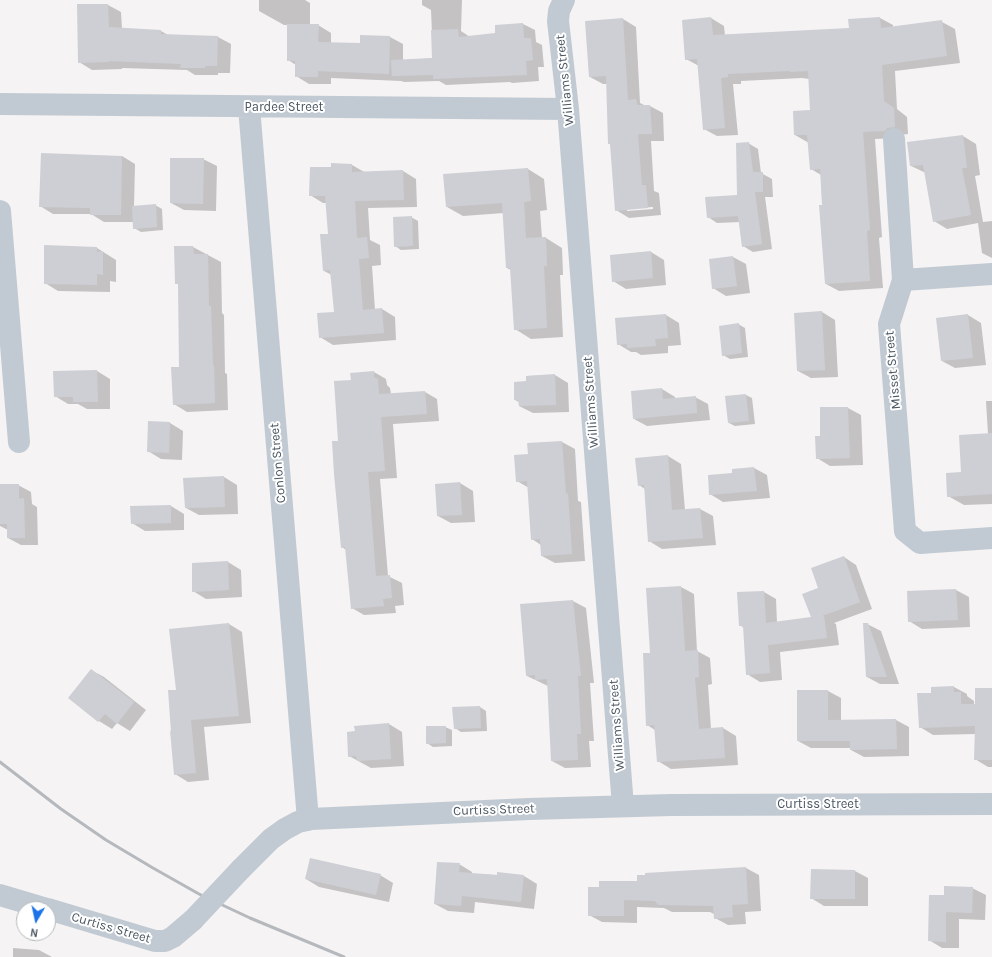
<!DOCTYPE html>
<html>
<head>
<meta charset="utf-8">
<style>
  body { margin:0 }
  #map { position:relative; width:992px; height:957px; overflow:hidden; background:#f5f3f3; font-family:Karla,sans-serif }
  canvas { display:block }
  .north { position:absolute; left:16px; top:901px; width:40px; height:40px; box-sizing:border-box; background:#fff; border:1px solid #b7bbc0; border-radius:50%; rotate:189deg; font-size:11px; font-weight:700; line-height:16px; text-align:center; color:#4a5661 }
  .north::after { content:''; display:block; margin:auto; width:14px; height:18px; background:#1a73e8; clip-path:polygon(50% 0,100% 100%,50% 72%,0 100%) }
</style>
</head>
<body>
<div id="map">
<canvas width="992" height="957"></canvas>
<div class="north">N</div>
</div>
<script>
const g = document.querySelector('canvas').getContext('2d');
g.lineJoin = 'round';
function fill(path, color) {
  g.fillStyle = color;
  g.fill(path, 'evenodd');
}
function poly(rows) {
  const path = new Path2D();
  for (const r of rows) {
    path.moveTo(r[0], r[1]);
    for (let i = 2; i < r.length; i += 2) path.lineTo(r[i], r[i + 1]);
  }
  return path;
}
function stroke(path, color, width, dash) {
  g.strokeStyle = color;
  g.lineWidth = width;
  g.lineCap = dash ? 'butt' : 'round';
  g.setLineDash(dash || []);
  g.stroke(path);
}
function label(font, color, halo, rows, align = 'center') {
  g.font = font + ' Karla,sans-serif';
  g.lineWidth = 4;
  g.setLineDash([]);
  g.textBaseline = 'middle';
  g.strokeStyle = halo;
  g.fillStyle = color;
  for (const [text, x, y, turn = 0] of rows) {
    g.save();
    g.translate(x, y);
    g.rotate((+turn || 0) * Math.PI / 180);
    g.textAlign = isNaN(turn) ? turn : align;
    if (halo) g.strokeText(text, 0, 0);
    g.fillText(text, 0, 0);
    g.restore();
  }
}
fill(poly([
  [259,0,305,0,310,3,310,25,318,25,331,33,331,44,361,44,361,36,390,37,403,44,403,61,433,58,431,10,422,5,422,0,462,0,461,31,470,37,496,34,523,24,535,30,536,42,542,45,544,67,538,67,539,81,512,83,510,82,446,85,439,81,404,82,401,81,331,78,331,84,309,84,296,76,296,65,288,60,288,25,284,25,259,11],
  [78,5,108,5,121,12,122,29,161,31,168,35,218,37,231,44,230,73,218,73,218,75,195,75,187,70,122,68,122,69,92,70,79,62],
  [711,18,724,26,725,36,850,29,880,18,893,25,893,27,942,22,955,29,960,63,895,71,897,109,907,117,908,134,900,135,898,138,875,139,882,237,879,238,883,288,839,291,826,284,821,175,811,169,809,143,795,135,811,111,809,79,802,78,741,81,741,84,733,84,738,135,717,136,704,129,699,66,686,59],
  [623,19,636,27,640,103,646,106,650,106,663,113,664,141,651,141,654,191,659,193,661,215,629,218,616,210,607,84,603,84,590,77],
  [653,207,653,209,627,211,627,209],
  [963,136,976,144,980,175,975,176,983,222,992,221,992,258,982,253,978,223,947,229,934,221,926,173,911,166,908,143],
  [748,143,758,149,761,173,772,179,773,197,765,197,772,249,753,252,743,246,740,222,717,223,708,217,738,196],
  [122,156,135,164,134,207,155,205,162,209,163,230,141,232,134,228,134,222,104,222,91,214,53,214,40,206],
  [203,159,217,166,216,211,184,210,171,203],
  [332,164,352,165,366,173,403,171,416,179,417,207,368,208,370,240,380,245,381,265,372,266,375,310,382,309,395,317,396,340,333,345,320,337,335,313,332,275,324,271,329,235,327,203,323,203,310,195,332,168],
  [528,169,544,179,547,210,540,211,542,238,546,238,562,248,563,275,560,275,563,337,531,339,515,329,511,270,507,268,504,213,463,216,447,207],
  [411,217,418,221,419,249,401,250,395,246],
  [175,247,193,247,221,262,222,313,224,315,225,373,227,374,228,410,187,412,174,404,180,368,179,285,176,283],
  [97,248,116,260,116,282,110,281,110,292,58,291,45,283],
  [651,252,664,260,666,285,626,289,613,281],
  [733,257,746,264,750,293,726,296,713,288,710,260],
  [822,312,835,320,838,377,811,378,798,371],
  [666,315,679,323,681,345,668,346,668,353,641,355,636,352,631,352,618,344],
  [968,315,981,323,986,365,955,368,942,361],
  [738,324,745,328,748,357,730,359,723,355],
  [97,371,110,379,110,409,87,409,78,404,68,404,55,396],
  [374,372,386,379,387,385,390,388,391,394,425,392,437,399,439,421,393,424,397,478,380,479,388,576,402,583,404,605,395,606,396,613,364,615,352,608,346,550,342,547,339,442,352,381],
  [555,375,568,383,569,412,533,413,519,406,519,402,515,400,527,382,527,376],
  [662,389,675,397,675,399,695,397,708,404,710,420,647,426,634,419],
  [746,395,752,398,755,424,735,426,729,423],
  [986,401,992,401,992,504,964,505,948,496,988,434],
  [821,408,848,408,861,415,863,465,830,466,817,458,821,437],
  [149,422,170,423,183,431,182,460,161,459,148,451],
  [562,442,575,449,578,501,581,502,585,561,555,563,542,556,541,545,532,539,529,488,517,481,529,455],
  [668,456,681,464,685,510,700,509,713,516,716,545,662,549,649,541,645,489,639,485],
  [754,468,767,475,770,498,723,502,710,494,733,474,733,470],
  [224,477,237,485,238,514,199,515,186,508],
  [460,483,473,491,475,522,451,523,438,516],
  [0,485,18,485,31,492,32,504,37,507,38,545,21,545,8,538,8,530,0,526],
  [171,506,184,514,184,530,145,531,132,523],
  [844,557,856,565,872,609,834,623,836,624,839,645,780,652,782,680,760,682,747,674,744,628,740,625,764,592,776,599,777,623,812,618,820,588],
  [228,562,241,570,242,597,206,599,193,591],
  [681,587,694,594,697,651,710,658,712,684,708,685,711,729,723,728,736,736,738,765,671,769,658,761,655,730,647,725,651,654],
  [956,590,969,597,970,627,922,629,909,621],
  [573,601,586,608,594,683,590,683,594,741,589,741,591,767,565,768,552,761,548,686,527,676,521,605],
  [229,624,242,632,251,723,204,727,209,780,188,782,175,774,173,733,177,691],
  [867,624,881,631,899,684,880,684,867,677],
  [91,670,104,677,146,710,130,731,117,723,112,729,99,721,69,698],
  [954,687,967,694,967,696,974,701,974,705,992,706,992,767,988,767,975,759,975,734,933,735,920,727,932,694],
  [828,691,841,698,841,721,896,720,909,727,909,756,864,757,851,750,851,748,811,748,798,741],
  [480,707,486,711,487,731,461,732,455,728],
  [389,724,402,732,404,766,371,768,349,756],
  [445,727,452,730,452,746,433,747,427,743],
  [459,864,472,872,472,874,524,876,537,884,534,909,475,902,474,913,448,911,435,904],
  [746,868,759,875,761,911,745,912,746,924,728,925,715,918,714,914,710,912,672,912,664,908,637,907,637,923,602,922,589,915,600,888,638,882,646,876,646,874],
  [812,870,855,871,868,878,868,906,824,906,811,898],
  [380,875,393,883,389,902,319,887,306,879],
  [972,888,986,895,985,920,959,919,959,948,942,948,929,940,945,896],
  [13,948,39,950,52,957,13,957]
]), '#0003');
fill(poly([
  [77,4,108,4,109,27,161,30,161,34,218,36,217,66,205,66,205,68,180,68,181,64,109,61,109,62,78,63],
  [711,17,713,35,849,28,848,19,880,17,881,28,942,20,947,56,882,65,884,101,894,108,895,127,887,128,885,131,863,132,870,230,867,231,870,281,825,284,819,205,822,205,820,169,810,170,807,135,794,135,793,111,810,110,808,71,790,72,790,71,728,74,728,77,721,78,725,128,703,130,697,59,685,60,682,20],
  [623,18,628,100,636,99,637,105,650,105,652,134,638,134,642,185,646,185,648,208,615,211,610,144,608,144,606,76,589,77,585,21],
  [523,23,524,38,531,38,533,60,526,61,527,75,433,79,433,75,392,76,391,60,432,58,431,30,458,29,459,37,495,33,495,25],
  [287,24,319,24,318,42,360,43,360,35,390,36,389,74,318,71,318,77,295,77,295,61,287,61],
  [963,135,967,168,962,168,971,215,933,222,923,165,910,166,907,142],
  [749,142,753,172,763,172,763,192,755,192,762,244,742,247,738,216,707,218,705,197,737,195,736,143],
  [41,153,122,156,121,215,90,215,90,208,39,207],
  [170,158,204,158,203,204,170,203],
  [331,163,352,164,352,172,403,170,404,200,355,201,357,238,367,237,369,258,359,259,363,310,382,308,384,333,319,338,317,313,334,312,330,270,323,271,320,234,328,234,325,196,309,196,310,167,331,167],
  [528,168,531,201,524,202,526,238,546,237,547,266,544,266,547,328,514,330,510,268,506,268,502,203,446,207,443,174],
  [156,204,157,227,133,229,132,206],
  [412,216,413,246,394,247,393,217],
  [44,245,97,247,97,252,103,251,103,275,97,274,97,285,44,284],
  [174,246,193,246,194,254,208,254,209,306,211,306,213,365,214,365,215,403,173,405,171,367,179,367,178,284,175,284],
  [651,251,653,278,612,282,610,255],
  [733,256,737,286,712,289,709,259],
  [822,311,825,370,797,371,794,313],
  [666,314,668,338,655,339,656,346,627,348,627,344,617,345,615,318],
  [968,314,973,358,941,361,936,318],
  [739,323,742,353,722,356,719,326],
  [97,370,98,402,73,402,73,397,54,397,53,371],
  [374,371,374,377,378,379,379,394,425,391,427,414,381,417,385,471,368,472,376,576,390,575,392,598,383,599,384,606,351,609,345,547,341,548,334,474,332,441,338,441,334,381,351,380,350,373],
  [555,374,556,405,519,406,518,400,514,400,514,382,526,381,526,376],
  [662,388,663,399,696,396,697,413,633,419,631,391],
  [746,394,749,421,728,423,725,396],
  [820,407,848,407,850,458,816,459,815,436,820,436],
  [148,421,170,422,169,453,147,452],
  [992,433,992,494,947,497,946,473,961,472,959,435],
  [562,441,566,494,568,493,572,554,541,556,540,539,531,540,527,481,516,482,514,455,528,454,527,443],
  [668,455,672,510,700,508,703,538,648,542,644,485,638,486,635,458],
  [754,467,757,491,709,495,708,475,732,473,732,469],
  [224,476,225,507,185,508,183,478],
  [460,482,462,515,437,516,435,484],
  [0,484,19,484,19,499,24,498,25,538,7,538,7,524,0,524],
  [171,505,171,523,131,524,130,506],
  [844,556,860,602,822,616,824,616,827,638,768,645,770,673,746,675,743,626,739,626,737,592,764,591,766,623,811,617,802,594,818,588,811,568],
  [228,561,229,590,192,592,192,563],
  [681,586,685,651,698,650,699,677,695,678,699,729,723,727,725,758,657,762,654,725,646,726,643,653,650,653,646,588],
  [956,589,958,620,908,622,907,591],
  [573,600,581,676,578,676,581,734,577,734,578,760,551,761,547,679,535,680,535,675,526,676,520,604],
  [229,623,239,716,191,720,196,773,174,775,170,730,171,732,168,690,176,690,169,629],
  [863,623,868,623,887,677,866,677],
  [91,669,134,702,117,724,105,714,98,722,68,698],
  [954,686,954,692,961,692,961,704,975,704,975,688,992,688,992,760,974,760,975,726,919,728,917,693,931,693,931,687],
  [797,690,828,690,828,720,896,719,897,749,850,750,850,741,797,741],
  [480,706,481,728,454,729,452,707],
  [389,723,391,759,357,761,356,756,348,757,347,732,355,731,354,726],
  [426,726,446,726,446,743,426,744],
  [310,858,381,874,376,895,305,879],
  [437,862,460,863,459,872,497,875,497,872,524,875,521,902,462,896,461,906,434,904],
  [746,867,748,904,732,905,733,917,714,919,713,906,658,905,655,901,624,900,624,916,588,916,588,887,599,887,599,881,637,881,637,875,645,875,645,873],
  [811,869,855,870,855,899,810,899],
  [944,886,973,887,972,913,946,912,946,942,928,941,929,895,944,895]
]), '#cdcfd5');
stroke(poly([
  [564,0,559,11,558,21,568,109,623,806],
  [0,104,568,109],
  [249,107,308,820],
  [894,139,903,280,889,324,905,531,920,543,992,538],
  [0,211,19,442],
  [903,280,992,274],
  [241,869,271,839,285,829,298,822,311,819,529,809,671,805,992,804],
  [0,895,47,909],
  [48,909,155,941,165,941,173,937,193,920]
]), '#c1cad2', 22);
stroke(poly([
  [0,762,61,809,106,840,153,868,199,894,250,918,344,957]
]), '#b5b8bd', 3);
stroke(poly([
  [193,920,241,869]
]), '#c1cad2', 22);
label('13px', '#4a5661', '#fff', [
  ["Williams Street",565,80,-96],
  ["Pardee Street",284,107],
  ["Misset Street",893,370,-95],
  ["Williams Street",591,402,-94],
  ["Conlon Street",278,463,-95],
  ["Williams Street",617,725,-94],
  ["Curtiss Street",818,804],
  ["Curtiss Street",494,810,-2],
  ["Curtiss Street",111,928,16]
]);
</script>
</body>
</html>
